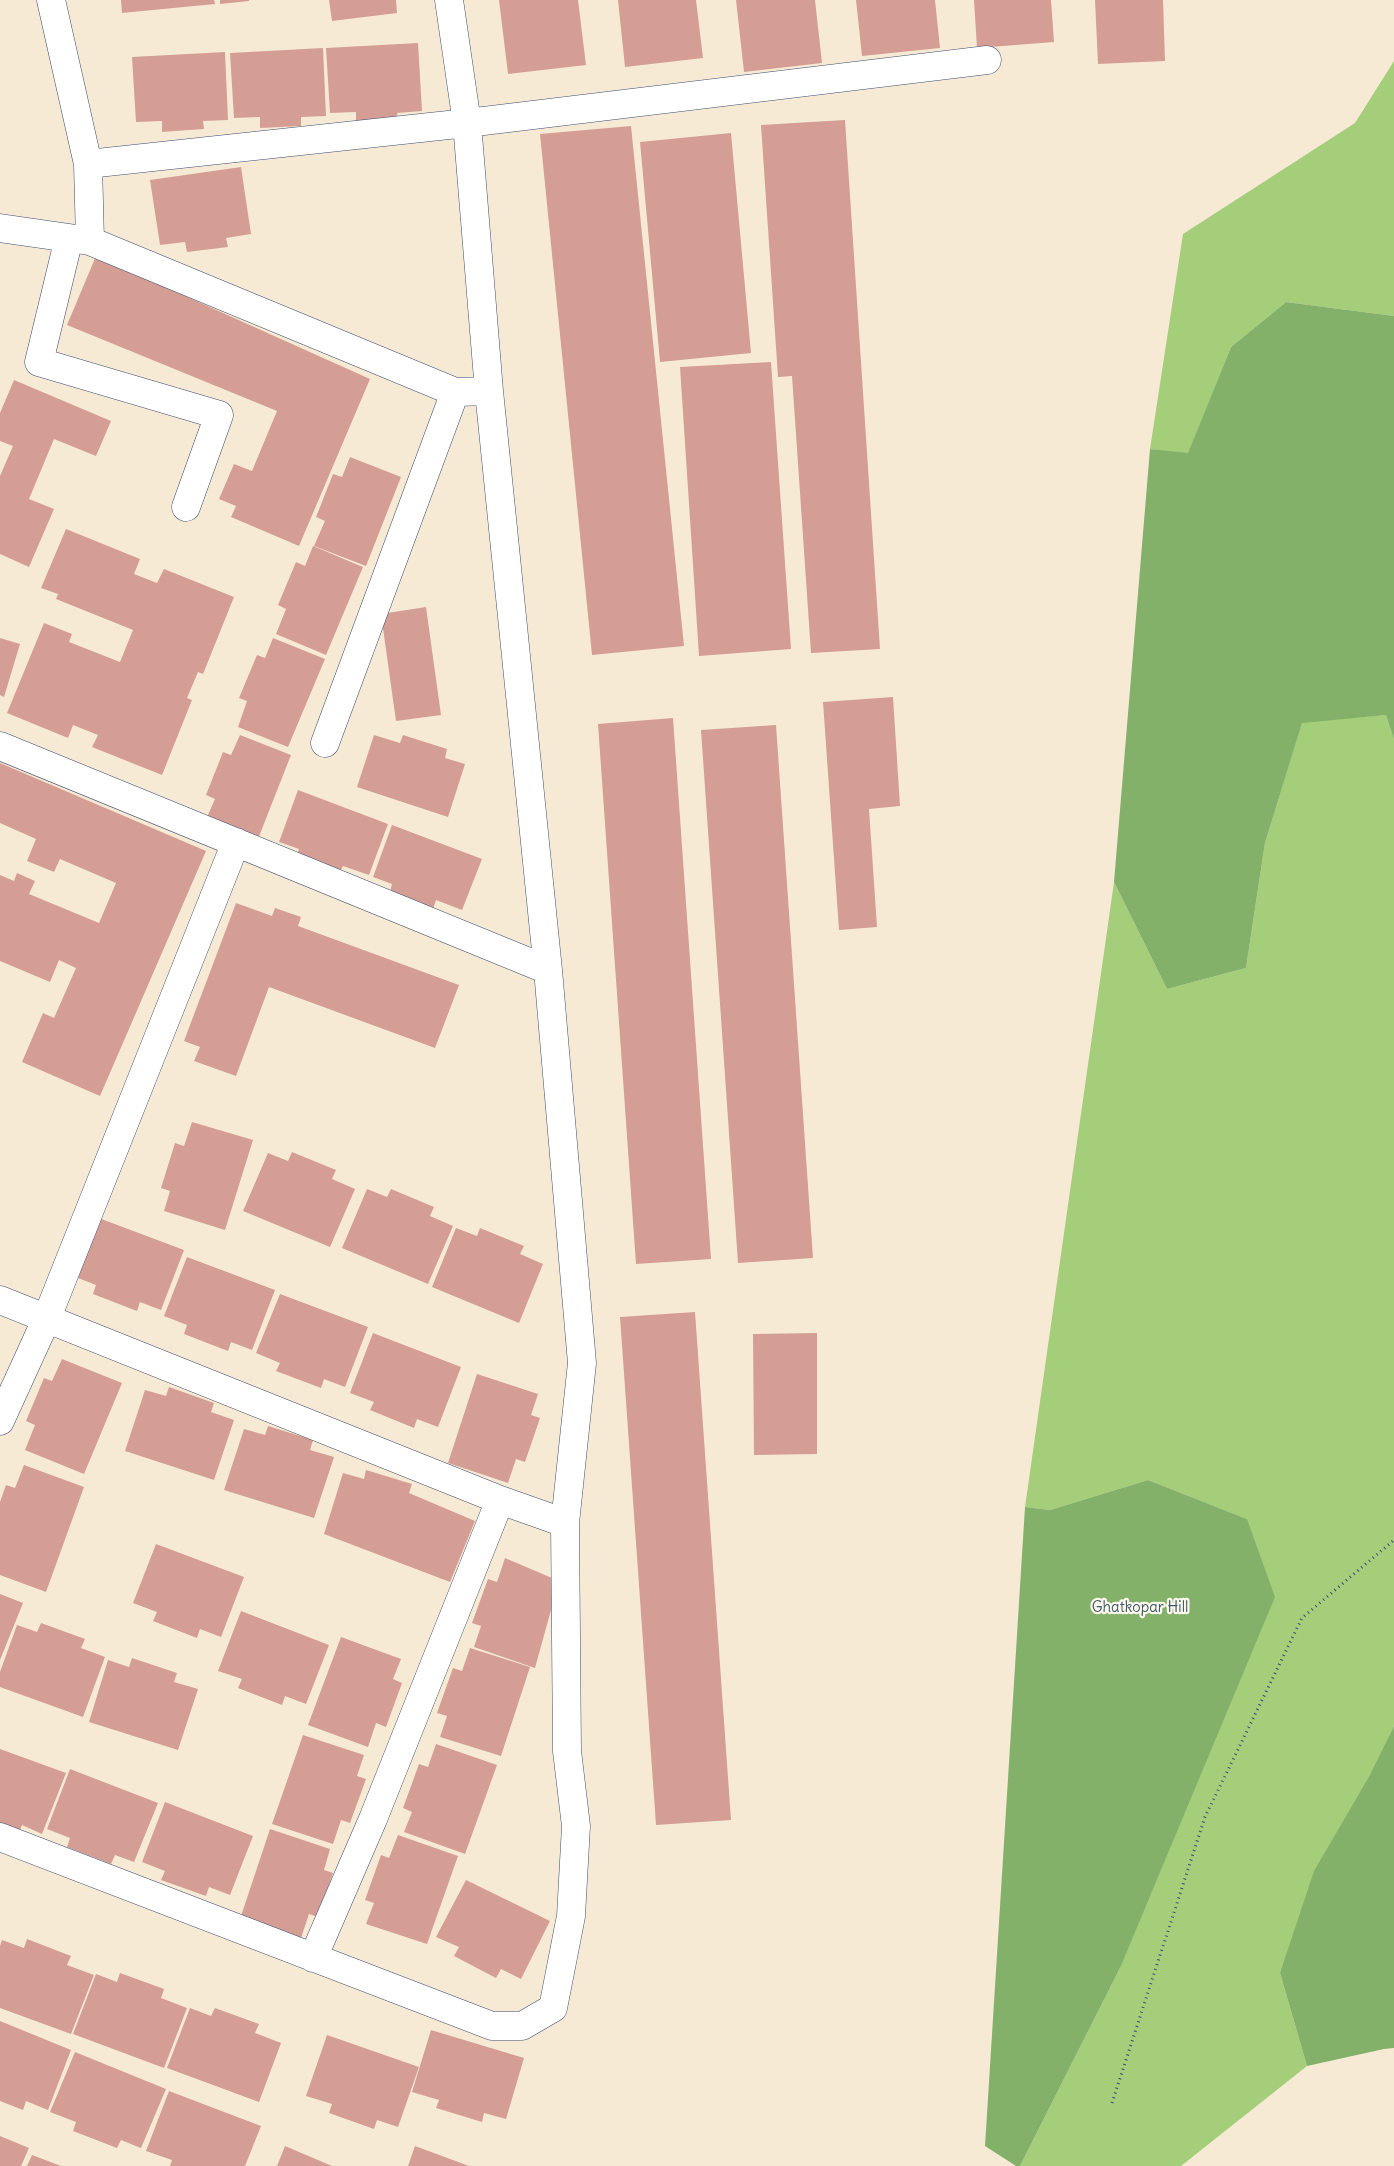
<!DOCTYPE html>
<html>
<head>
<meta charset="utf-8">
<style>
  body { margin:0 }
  canvas { display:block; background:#f6ead5 }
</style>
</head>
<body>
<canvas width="1394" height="2166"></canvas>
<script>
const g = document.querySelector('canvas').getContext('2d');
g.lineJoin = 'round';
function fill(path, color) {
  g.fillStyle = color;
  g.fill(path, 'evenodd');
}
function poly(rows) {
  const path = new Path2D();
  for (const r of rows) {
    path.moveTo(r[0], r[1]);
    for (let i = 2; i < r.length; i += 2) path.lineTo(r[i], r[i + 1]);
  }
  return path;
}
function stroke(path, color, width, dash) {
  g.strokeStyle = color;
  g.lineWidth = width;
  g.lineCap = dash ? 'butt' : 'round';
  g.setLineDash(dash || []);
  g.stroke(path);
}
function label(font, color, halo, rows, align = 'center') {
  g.font = font + ' Delius,sans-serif';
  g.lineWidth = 4.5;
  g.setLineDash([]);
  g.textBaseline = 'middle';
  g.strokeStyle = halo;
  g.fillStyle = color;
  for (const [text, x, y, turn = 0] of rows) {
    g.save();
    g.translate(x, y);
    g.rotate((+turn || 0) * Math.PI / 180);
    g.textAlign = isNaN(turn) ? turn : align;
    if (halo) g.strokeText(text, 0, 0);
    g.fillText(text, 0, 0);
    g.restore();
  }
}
fill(poly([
  [1394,61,1394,316,1286,302,1231,347,1188,454,1150,449,1183,234,1355,123],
  [1386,715,1394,740,1394,1726,1280,1973,1307,2066,1181,2166,1020,2166,1120,1968,1247,1519,1148,1480,1050,1510,1025,1507,1114,882,1167,989,1246,968,1265,843,1302,722]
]), '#a4ce7a');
fill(poly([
  [1286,302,1394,316,1394,740,1386,715,1302,723,1265,843,1246,968,1167,989,1114,882,1150,449,1188,453,1231,347],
  [1148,1480,1247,1519,1275,1597,1120,1968,1020,2166,1016,2166,985,2146,1025,1507,1050,1510],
  [1394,1726,1394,2048,1384,2049,1307,2066,1280,1973,1314,1871,1370,1775]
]), '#83b16a');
fill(poly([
  [121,0,214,0,215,4,122,13],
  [220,0,249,0,249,1,220,4],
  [329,0,396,0,397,13,332,21],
  [499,0,578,0,586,65,508,74],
  [618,0,696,0,703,58,625,67],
  [736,0,815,0,822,63,744,72],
  [856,0,935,0,940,48,862,56],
  [974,0,1051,0,1054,42,977,48],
  [1095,0,1163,0,1165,61,1098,64],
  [418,43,422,111,397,113,398,121,356,123,356,112,330,113,326,48],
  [323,48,326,116,301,117,301,126,260,128,260,117,234,118,230,53],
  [225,52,228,120,203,121,204,129,162,132,162,121,136,122,132,57],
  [845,120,880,649,811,653,792,376,778,377,761,125],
  [631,126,684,646,592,655,540,134],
  [731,133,751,353,660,362,640,142],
  [241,167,251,234,226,238,228,247,187,252,185,242,160,245,150,180],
  [96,256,370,379,299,546,231,517,236,506,219,499,234,464,252,471,277,411,67,325],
  [771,362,791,649,699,656,680,367],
  [14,380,111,421,96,456,54,439,29,499,54,509,29,567,0,554,0,476,13,446,0,441,0,413],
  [350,457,401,477,366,566,314,546,325,521,316,517,333,474,342,477],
  [66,529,140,559,134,574,157,583,164,569,234,597,203,674,198,672,187,698,192,700,162,775,92,747,98,735,73,725,68,738,7,713,44,623,72,634,69,642,120,662,133,630,56,599,58,594,41,588],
  [313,546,363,567,326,655,276,634,286,609,278,605,296,562,305,566],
  [426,607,441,715,396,721,381,614],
  [0,638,20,644,4,697,0,695],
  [273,638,325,659,288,747,238,727,247,701,239,698,257,655,265,658],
  [893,697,900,806,869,809,877,927,839,930,823,702],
  [673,718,711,1259,636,1264,598,724],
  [776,725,813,1258,738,1263,701,730],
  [240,735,291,755,256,844,204,824,215,799,206,795,223,752,231,755],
  [374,735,400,743,403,735,447,749,445,758,465,764,448,817,357,787],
  [0,763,206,851,100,1096,22,1062,43,1013,54,1018,76,968,59,960,50,982,0,961,0,875,14,881,17,873,35,881,29,894,99,923,116,883,60,859,54,872,27,861,36,839,0,823],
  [298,790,388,824,369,875,343,866,339,874,296,858,299,849,279,842],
  [392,825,482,859,462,910,436,900,433,909,390,892,392,884,373,877],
  [236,903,272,916,275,908,301,917,298,926,459,985,435,1048,269,987,236,1076,194,1061,200,1047,184,1041],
  [192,1122,253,1140,225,1230,164,1211,170,1191,161,1188,175,1143,184,1146],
  [292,1152,336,1170,332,1179,355,1189,330,1247,243,1211,268,1153,288,1161],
  [367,1189,387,1197,391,1189,434,1207,430,1216,453,1226,428,1284,342,1248],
  [96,1217,184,1250,161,1310,140,1302,137,1311,93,1294,96,1285,73,1276],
  [456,1228,477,1236,480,1228,524,1246,520,1254,543,1264,519,1323,432,1287],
  [187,1257,275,1290,252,1350,231,1342,228,1351,184,1334,187,1325,164,1316],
  [280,1294,368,1327,345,1387,324,1379,321,1388,276,1371,280,1363,256,1353],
  [695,1312,731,1820,656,1825,620,1317],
  [373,1333,461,1367,438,1427,417,1419,414,1428,370,1410,374,1402,350,1393],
  [817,1333,817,1454,754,1455,753,1334],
  [62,1359,122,1383,84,1474,25,1450,35,1425,26,1421,44,1378,52,1381],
  [477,1374,538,1394,531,1415,540,1418,525,1462,516,1459,508,1483,448,1463],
  [169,1387,214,1403,211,1412,234,1420,214,1480,125,1451,145,1390,166,1396],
  [268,1426,313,1440,310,1450,334,1457,314,1518,224,1490,244,1429,265,1435],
  [24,1465,84,1487,46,1592,0,1575,0,1502,6,1485,15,1488],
  [366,1470,412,1484,409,1493,475,1521,450,1582,324,1534,343,1473,364,1479],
  [156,1544,244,1577,221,1637,200,1629,197,1638,153,1621,157,1612,133,1603],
  [505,1558,559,1581,535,1668,474,1647,481,1626,472,1623,488,1579,497,1582],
  [0,1594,23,1603,0,1660],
  [241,1611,329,1645,306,1704,285,1696,282,1705,238,1688,242,1679,218,1671],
  [41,1623,85,1639,81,1648,105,1657,83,1717,0,1687,0,1672,17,1625,37,1632],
  [341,1637,401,1659,393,1679,402,1683,386,1727,376,1723,368,1747,308,1725],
  [470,1648,530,1667,501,1756,440,1737,447,1716,437,1713,453,1668,462,1671],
  [132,1658,177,1673,174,1682,198,1689,178,1750,89,1722,108,1660,129,1667],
  [303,1735,364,1755,357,1776,366,1779,350,1823,341,1820,333,1844,272,1824],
  [436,1744,497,1765,465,1854,404,1832,412,1812,403,1808,419,1764,428,1767],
  [0,1749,66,1773,42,1834,22,1825,18,1835,0,1828],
  [70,1769,158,1803,134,1862,115,1855,111,1864,67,1847,70,1838,47,1829],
  [165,1802,253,1836,230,1895,209,1887,206,1896,161,1880,165,1871,142,1862],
  [270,1829,330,1849,324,1870,333,1873,318,1917,309,1914,301,1938,240,1919],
  [398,1835,458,1856,427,1944,366,1924,374,1903,365,1900,381,1855,389,1858],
  [466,1880,550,1921,521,1979,501,1969,496,1978,454,1956,459,1947,436,1937],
  [27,1939,71,1956,67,1965,94,1975,71,2034,0,2008,0,1946,2,1940,24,1948],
  [120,1973,164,1989,161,1998,187,2008,164,2068,73,2034,96,1974,117,1982],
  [190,2008,211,2016,215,2008,259,2024,255,2033,281,2043,259,2102,167,2068],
  [0,2021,71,2050,48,2110,26,2101,23,2110,0,2101],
  [431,2030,524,2058,506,2119,484,2113,482,2122,436,2108,439,2100,412,2092],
  [327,2035,419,2067,398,2127,377,2120,374,2129,329,2113,332,2104,306,2096],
  [75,2052,166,2089,141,2148,121,2140,117,2148,73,2131,76,2122,50,2112],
  [169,2091,261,2126,245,2166,170,2166,172,2160,146,2151],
  [0,2136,29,2148,21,2166,0,2166],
  [285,2146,332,2166,277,2166],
  [415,2146,469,2166,408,2166],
  [32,2155,61,2166,27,2166]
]), '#d59e95');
const street = poly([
  [51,0,88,164,90,241],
  [88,164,467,123,987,60],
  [0,228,90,241,455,392,489,391],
  [69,238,39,362,219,415,186,507],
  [325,743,455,392],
  [0,746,548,970],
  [0,1300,500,1500,565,1523],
  [0,1421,46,1320,236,842],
  [0,1837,492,2026,522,2026,553,2008,571,1916,576,1826,567,1751,565,1523,582,1363,548,970,489,391,467,123,449,0],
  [313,1958,373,1819,500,1500]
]);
stroke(street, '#3c4b70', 29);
stroke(poly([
  [1112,2103,1205,1817,1302,1618,1394,1540]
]), '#3c4b70', 3, [1, 4]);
stroke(street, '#fff', 28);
label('15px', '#3d5765', '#fbf7ec', [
  ["Ghatkopar Hill",1140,1608]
]);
</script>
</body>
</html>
